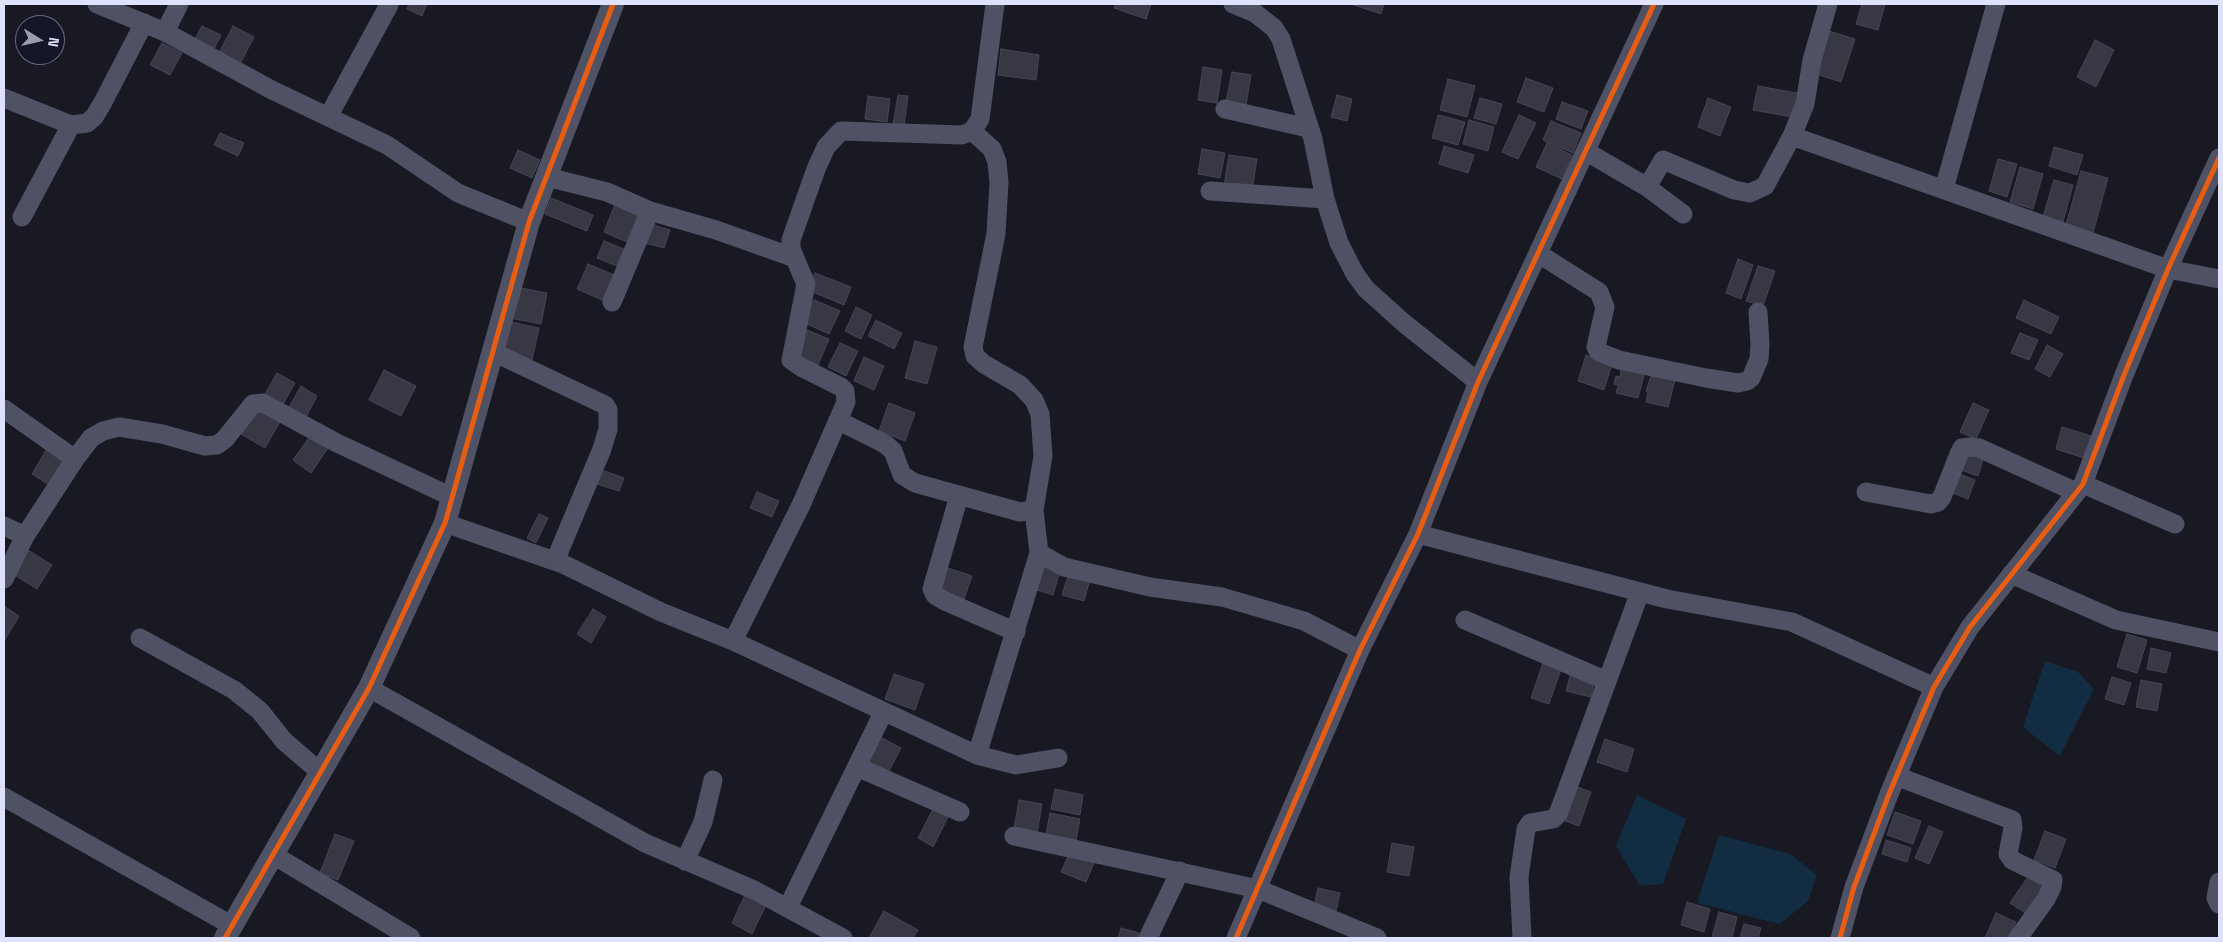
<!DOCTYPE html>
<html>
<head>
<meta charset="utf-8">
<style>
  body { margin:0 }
  #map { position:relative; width:2223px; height:942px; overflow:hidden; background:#191924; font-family:"Space Grotesk",sans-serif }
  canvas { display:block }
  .frame { position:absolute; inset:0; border:5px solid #dfe2fc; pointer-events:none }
  .north { position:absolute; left:15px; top:15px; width:50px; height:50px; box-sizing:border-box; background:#141529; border:1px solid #65677d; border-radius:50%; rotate:99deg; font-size:14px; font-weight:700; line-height:20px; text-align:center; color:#dfe2fc }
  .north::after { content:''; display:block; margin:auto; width:18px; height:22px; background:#9a9cb0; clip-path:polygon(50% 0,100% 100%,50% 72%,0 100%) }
</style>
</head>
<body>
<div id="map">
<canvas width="2223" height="942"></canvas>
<div class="frame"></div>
<div class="north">N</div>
</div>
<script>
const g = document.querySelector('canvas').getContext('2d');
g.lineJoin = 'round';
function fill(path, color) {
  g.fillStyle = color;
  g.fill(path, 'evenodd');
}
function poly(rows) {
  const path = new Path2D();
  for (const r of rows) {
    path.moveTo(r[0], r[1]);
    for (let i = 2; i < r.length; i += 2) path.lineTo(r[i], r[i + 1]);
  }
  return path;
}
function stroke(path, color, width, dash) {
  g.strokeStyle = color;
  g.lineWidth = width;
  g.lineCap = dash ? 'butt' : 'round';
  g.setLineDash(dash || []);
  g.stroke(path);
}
fill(poly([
  [2045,661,2078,672,2094,689,2060,756,2023,727],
  [1637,795,1686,819,1663,884,1640,886,1616,846],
  [1719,835,1790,854,1817,875,1808,901,1780,924,1697,903]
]), '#122d42');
const building = poly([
  [409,4,427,4,422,16,407,9,409,4],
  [1116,4,1151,4,1146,19,1114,8,1116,4],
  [1351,4,1384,4,1381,14,1351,4],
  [1862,4,1885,4,1878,30,1856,24,1862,4],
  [202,26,221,35,213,51,194,41,202,26],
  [233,26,254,37,240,64,219,53,233,26],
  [1829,31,1855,39,1841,82,1816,74,1829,31],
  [2095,40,2114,50,2096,87,2077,77,2095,40],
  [162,43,182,53,170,75,150,65,162,43],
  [1001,49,1039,55,1036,80,998,75,1001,49],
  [1203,67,1222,70,1217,103,1198,100,1203,67],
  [1232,72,1251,75,1246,105,1226,102,1232,72],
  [1526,78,1553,88,1544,112,1517,102,1526,78],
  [1448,79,1475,86,1467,117,1440,110,1448,79],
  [1758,86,1802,94,1798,118,1753,110,1758,86],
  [898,95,908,96,904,126,893,125,898,95],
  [1337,95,1352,99,1347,121,1331,117,1337,95],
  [868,96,890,99,887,122,865,119,868,96],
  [1480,98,1502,104,1496,124,1474,118,1480,98],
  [1708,98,1731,107,1720,136,1698,127,1708,98],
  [1562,102,1588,111,1581,129,1556,119,1562,102],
  [1438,115,1465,122,1458,145,1432,138,1438,115],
  [1519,115,1536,123,1518,159,1502,152,1519,115],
  [1469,120,1494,127,1488,151,1463,144,1469,120],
  [1551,121,1581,133,1573,153,1543,140,1551,121],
  [220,133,244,143,238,156,214,145,220,133],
  [1547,143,1572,155,1562,179,1536,167,1547,143],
  [1444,146,1474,155,1468,173,1439,164,1444,146],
  [2054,147,2083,155,2077,175,2049,166,2054,147],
  [1202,149,1225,153,1220,178,1198,174,1202,149],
  [518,150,540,160,532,178,510,168,518,150],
  [1229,155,1257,159,1252,190,1224,185,1229,155],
  [1998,159,2017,164,2007,197,1989,191,1998,159],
  [2020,167,2043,174,2033,209,2010,202,2020,167],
  [2081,171,2108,178,2091,240,2064,232,2081,171],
  [2054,180,2073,185,2063,222,2043,217,2054,180],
  [551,198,593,215,587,231,545,214,551,198],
  [617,199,640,209,627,242,604,232,617,199],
  [650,224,670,230,664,248,645,243,650,224],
  [604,241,624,249,617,266,597,258,604,241],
  [1738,259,1753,265,1741,299,1726,293,1738,259],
  [588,264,614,275,602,300,577,289,588,264],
  [1758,266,1775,271,1763,306,1746,301,1758,266],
  [815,273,851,287,844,305,808,290,815,273],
  [516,287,547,293,541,324,510,318,516,287],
  [814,300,840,311,829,334,803,322,814,300],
  [2024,300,2059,317,2051,334,2016,318,2024,300],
  [856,307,872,315,861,339,845,331,856,307],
  [876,320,902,333,894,349,868,336,876,320],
  [506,321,539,328,532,360,499,353,506,321],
  [807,330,829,339,818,365,796,356,807,330],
  [2020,333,2038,340,2029,360,2011,353,2020,333],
  [915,341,937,347,927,384,905,378,915,341],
  [840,343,858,351,846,376,828,367,840,343],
  [2047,345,2063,354,2050,377,2035,369,2047,345],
  [1586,355,1612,364,1604,390,1578,381,1586,355],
  [864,357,884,366,874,390,854,381,864,357],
  [1622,365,1645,371,1638,398,1616,393,1618,385,1614,384,1616,376,1620,377,1622,365],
  [384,370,416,386,401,416,369,400,384,370],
  [1653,370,1676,376,1668,407,1646,402,1648,392,1646,391,1653,370],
  [277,373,295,383,282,406,264,396,277,373],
  [301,386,317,396,304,421,287,411,301,386],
  [889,403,915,413,905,441,879,431,889,403],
  [1973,403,1989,410,1976,439,1960,432,1973,403],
  [256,406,281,420,265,448,241,434,256,406],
  [2062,427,2091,436,2084,458,2056,449,2062,427],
  [313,432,330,445,311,473,293,460,313,432],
  [49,445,68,456,49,485,32,474,49,445],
  [1966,450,1984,456,1978,476,1959,469,1966,450],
  [596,468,624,478,619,491,591,482,596,468],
  [1957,473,1975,480,1968,499,1950,492,1957,473],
  [757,492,779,501,772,517,750,508,757,492],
  [539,514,548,518,536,543,527,538,539,514],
  [28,550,52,565,37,589,13,574,28,550],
  [1041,565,1060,571,1053,595,1034,589,1041,565],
  [945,567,972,576,964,599,938,591,945,567],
  [1069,573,1090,579,1084,601,1062,595,1069,573],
  [4,606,19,616,4,641,4,606],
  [593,609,606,617,591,643,577,634,593,609],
  [2127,634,2147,640,2137,673,2117,667,2127,634],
  [2151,648,2171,653,2166,673,2147,669,2151,648],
  [1543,663,1561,669,1549,704,1531,698,1543,663],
  [1571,673,1595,678,1591,697,1566,691,1571,673],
  [894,674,924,684,915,710,885,699,894,674],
  [2112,677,2131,683,2124,705,2105,699,2112,677],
  [2141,680,2162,684,2157,711,2136,707,2141,680],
  [880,737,901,748,888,773,867,762,880,737],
  [1605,739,1634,749,1627,772,1597,762,1605,739],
  [1577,787,1591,792,1579,826,1565,821,1577,787],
  [1055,789,1083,795,1080,815,1051,809,1055,789],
  [1019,800,1042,804,1037,834,1014,829,1019,800],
  [935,805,950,813,933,847,918,838,935,805],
  [1895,812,1921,821,1913,844,1887,835,1895,812],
  [1050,813,1080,819,1076,840,1046,834,1050,813],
  [1929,826,1943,832,1929,864,1915,858,1929,826],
  [2045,831,2066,839,2055,868,2034,860,2045,831],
  [335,834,354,841,338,880,320,873,335,834],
  [1886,840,1911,848,1907,862,1882,854,1886,840],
  [1392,843,1414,847,1409,876,1387,872,1392,843],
  [1070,852,1094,863,1086,882,1061,872,1070,852],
  [2028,877,2045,888,2027,914,2010,903,2028,877],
  [1318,888,1340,893,1335,916,1313,911,1318,888],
  [746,893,767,903,752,934,732,923,746,893],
  [1687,902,1710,909,1704,932,1681,925,1687,902],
  [884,911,918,930,913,938,869,938,884,911],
  [1719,912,1737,917,1732,938,1712,937,1719,912],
  [1996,913,2016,922,2008,938,1985,938,1996,913],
  [1744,924,1761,928,1758,938,1740,938,1744,924],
  [1121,928,1139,933,1138,938,1118,938,1121,928]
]);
fill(building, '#383845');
stroke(building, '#454556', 1);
stroke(poly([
  [97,4,165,32,272,90,387,145,458,193,529,222],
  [1233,4,1255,13,1274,28,1281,39,1313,139,1325,199,1339,243,1355,274,1366,289,1405,324,1478,382],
  [165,32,179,4],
  [4,98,71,125,87,123,94,117,102,104,144,23],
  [1225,109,1308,128],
  [328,117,389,5],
  [972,131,992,149,997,162,999,182,996,234,973,347,975,356,984,364,1020,385,1034,400,1040,414,1043,456,1034,510,1039,553,1064,567,1150,587,1222,597,1304,621,1360,650],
  [1792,136,2168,269,2219,279],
  [1587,152,1647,187,1663,160,1734,190,1750,193,1765,186,1792,136,1805,104,1812,60,1828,4],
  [547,177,607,192,650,211,716,230,795,258],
  [1647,187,1683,214],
  [1944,189,1996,4],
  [1210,191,1325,199],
  [22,217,71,125],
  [1539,254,1599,292,1605,307,1596,347,1599,352,1619,360,1706,378,1738,383,1747,381,1751,378,1759,359,1760,345,1758,312],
  [612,302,650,211],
  [493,352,605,405,608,410,608,429,602,449,555,561],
  [4,409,75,459],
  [839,421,885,444,893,451,902,475,915,483,1020,512,1034,510],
  [2083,484,2175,524],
  [1866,492,1931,504,1938,502,1942,497,1959,454,1962,448,1970,447,1979,448,2076,492],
  [959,496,932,589,935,595,945,601,1016,632],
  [445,523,563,564,661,612,733,641,977,755,1016,765,1058,758],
  [4,526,25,536],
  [1418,534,1667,599,1792,622,1934,687],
  [2011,574,2116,620,2219,642],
  [4,579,25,536,75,459,91,438,103,431,119,427,162,434,205,446,217,445,225,439,253,404,263,403,337,443,452,497],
  [1465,620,1607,681],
  [140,638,234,690,260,711,284,741,320,772],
  [733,641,801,505,846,402,845,391,841,387,801,367,791,360,806,284,791,249,791,240,816,169,826,147,841,131,962,135,972,131,980,119,995,4],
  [369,688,645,843,754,890,843,938],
  [977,755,1039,553],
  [857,767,960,812],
  [1896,776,2012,820,2013,828,2008,854,2012,860,2053,880,2052,887,2046,899,2018,938],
  [4,797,231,925],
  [1014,836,1258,889,1377,938],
  [272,854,411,938],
  [685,861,703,822,713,780],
  [2219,882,2216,898,2219,904],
  [788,907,883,713],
  [1148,938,1180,871],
  [1236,938,1360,650,1418,534,1478,382,1654,4],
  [1522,938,1519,877,1526,829,1530,823,1553,819,1558,814,1640,592],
  [1840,938,1854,887,1889,794,1934,687,1970,627,2083,484,2124,375,2168,269,2219,158]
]), '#4f5264', 19);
stroke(poly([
  [225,938,369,688,445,523,529,222,613,4]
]), '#4f5264', 22);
stroke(poly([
  [225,938,369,688,445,523,529,222,613,4],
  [1236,938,1360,650,1418,534,1478,382,1654,4],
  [1840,938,1854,887,1889,794,1934,687,1970,627,2083,484,2124,375,2168,269,2219,158]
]), '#e95d12', 5);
</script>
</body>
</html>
